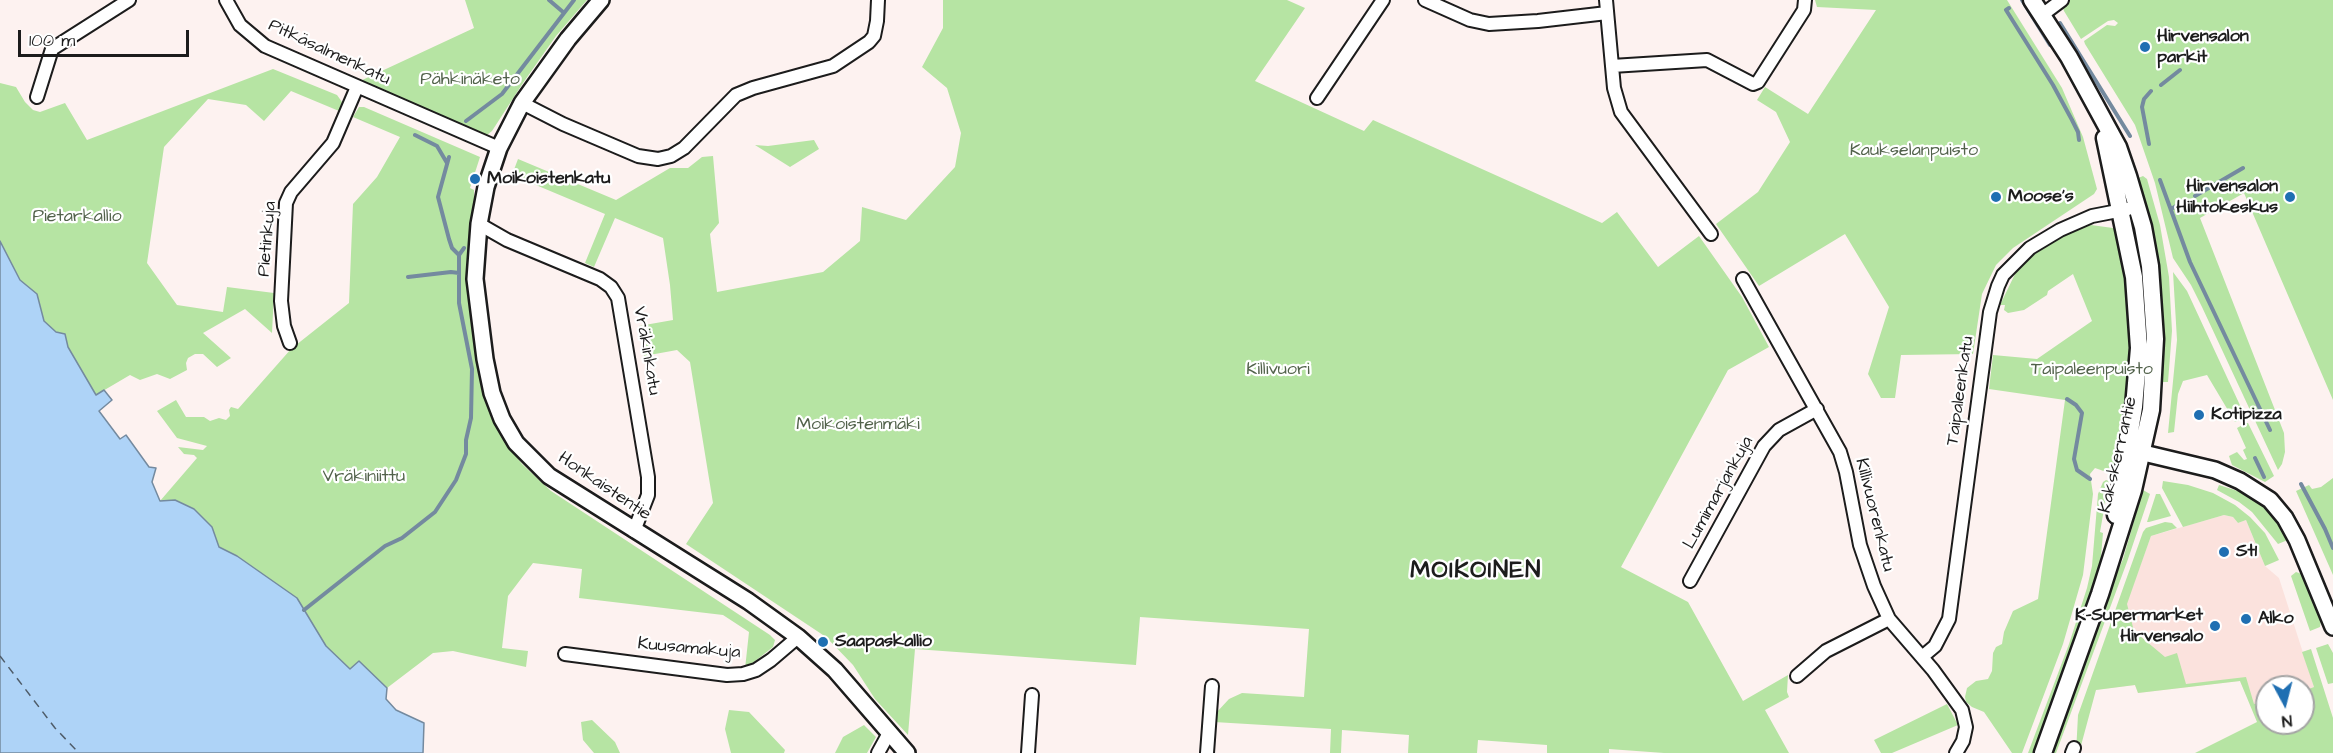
<!DOCTYPE html>
<html>
<head>
<meta charset="utf-8">
<style>
  body { margin:0 }
  #map { position:relative; width:2333px; height:753px; overflow:hidden; background:#fdf2f0; font-family:"Architects Daughter",sans-serif }
  canvas { display:block }
  .north { position:absolute; left:2255px; top:675px; width:60px; height:60px; box-sizing:border-box; background:#fff; border:2px solid #a4a4a4; border-radius:50%; rotate:173deg; font-size:16px; font-weight:700; line-height:24px; text-align:center; color:#1c1c1c }
  .north::after { content:''; display:block; margin:auto; width:21px; height:27px; background:#1f6fb2; clip-path:polygon(50% 0,100% 100%,50% 72%,0 100%) }
  .scale { position:absolute; left:18px; top:30px; width:171px; height:27px; box-sizing:border-box; border:3px solid #1c1c1c; border-top:0; padding-left:8px; font-size:18px; line-height:21px; white-space:nowrap; color:#1c1c1c; -webkit-text-stroke:4px #fff; paint-order:stroke }
</style>
</head>
<body>
<div id="map">
<canvas width="2333" height="753"></canvas>
<div class="north">N</div>
<div class="scale">100 m</div>
</div>
<script>
const g = document.querySelector('canvas').getContext('2d');
g.lineJoin = 'round';
function fill(path, color) {
  g.fillStyle = color;
  g.fill(path, 'evenodd');
}
function poly(rows) {
  const path = new Path2D();
  for (const r of rows) {
    path.moveTo(r[0], r[1]);
    for (let i = 2; i < r.length; i += 2) path.lineTo(r[i], r[i + 1]);
  }
  return path;
}
function stroke(path, color, width, dash) {
  g.strokeStyle = color;
  g.lineWidth = width;
  g.lineCap = dash ? 'butt' : 'round';
  g.setLineDash(dash || []);
  g.stroke(path);
}
function label(font, color, halo, rows, align = 'center') {
  g.font = font + ' "Architects Daughter",sans-serif';
  g.lineWidth = 4.5;
  g.setLineDash([]);
  g.textBaseline = 'middle';
  g.strokeStyle = halo;
  g.fillStyle = color;
  for (const [text, x, y, turn = 0] of rows) {
    g.save();
    g.translate(x, y);
    g.rotate((+turn || 0) * Math.PI / 180);
    g.textAlign = isNaN(turn) ? turn : align;
    if (halo) g.strokeText(text, 0, 0);
    g.fillText(text, 0, 0);
    g.restore();
  }
}
fill(poly([
  [2224,515,2233,517,2238,523,2246,520,2265,566,2279,578,2314,687,2303,691,2303,687,2267,687,2267,701,2251,706,2240,681,2138,693,2135,685,2095,690,2151,536]
]), '#fbe2dd');
fill(poly([
  [465,0,587,0,556,36,523,83,492,131,487,135,481,134,358,82,474,28],
  [943,0,1287,0,1305,8,1255,81,1364,131,1373,120,1602,223,1617,212,1658,267,1699,236,1742,297,1769,347,1728,370,1621,567,1688,602,1743,701,1788,675,1787,692,1789,697,1765,710,1789,753,1664,753,1609,749,1609,753,1547,753,1547,745,1478,740,1477,753,1408,753,1409,735,1342,730,1341,753,1330,753,1331,729,1214,722,1216,713,1229,699,1242,693,1304,697,1309,629,1140,617,1136,665,915,649,908,735,875,699,853,665,826,637,686,544,713,503,690,362,677,350,644,356,639,326,673,320,670,285,663,238,615,218,594,267,585,263,605,214,512,175,518,159,616,200,670,168,688,168,702,157,713,156,719,223,710,234,717,292,823,272,860,241,862,207,906,220,955,167,961,133,947,88,922,67,943,28],
  [1815,0,2007,0,2062,88,2083,137,2097,189,2094,194,2013,248,1996,265,1982,294,1973,354,1901,355,1895,398,1881,398,1868,374,1889,307,1845,234,1759,286,1716,224,1758,192,1790,142,1776,112,1757,100,1765,87,1808,114,1876,10,1817,7],
  [2068,0,2333,0,2333,400,2244,193,2200,218,2284,433,2285,452,2282,464,2278,470,2202,307,2191,285,2173,258,2155,183,2135,125,2085,44,2084,41,2107,25,2115,26,2118,23,2114,20,2108,21,2081,39,2064,11,2062,5],
  [273,69,337,95,342,102,339,111,291,91,264,121,246,105,208,99,164,147,147,263,177,305,223,312,227,287,274,293,272,333,245,309,203,333,231,358,217,367,203,354,195,354,188,358,186,363,187,370,170,379,157,374,140,380,130,375,96,395,0,272,0,83,16,87,25,102,33,110,40,112,65,103,87,140],
  [359,107,364,107,480,157,470,188,474,190,478,356,482,391,495,426,522,464,551,491,770,635,775,640,773,647,745,669,749,632,723,615,579,598,582,569,533,563,508,596,502,648,528,651,526,667,453,651,433,653,387,688,386,699,396,710,424,723,423,753,329,686,219,547,212,527,175,500,160,501,197,458,194,455,184,454,178,447,203,450,207,446,177,438,157,411,176,400,186,417,204,417,210,421,219,418,226,420,230,416,229,410,231,407,238,409,291,349,349,303,353,204,377,177,400,137,353,117],
  [814,140,819,149,790,167,755,145,768,146],
  [2143,176,2147,179,2160,225,2169,277,2172,331,2168,382,2163,382,2136,179],
  [2091,225,2113,228,2121,236,2134,341,2118,476,2095,468,2090,474,2093,494,2083,575,2063,644,2022,753,2012,753,1984,712,1972,707,1966,702,1965,697,1967,688,1976,681,1988,679,1992,671,1993,653,1996,647,2002,644,2004,632,2013,611,2038,599,2065,400,1989,389,1993,355,2037,359,2092,321,2073,274,2048,291,2047,295,2024,310,2008,313,2004,310,2005,305,2000,305,2016,272,2032,256,2050,243,2076,230],
  [2173,272,2187,291,2245,416,2245,418,2235,422,2207,375,2183,381,2178,394,2174,432,2168,433,2177,340],
  [2246,423,2248,423,2274,476,2265,482,2232,465,2229,456,2237,452,2244,460,2247,459,2243,450,2246,448,2237,428],
  [2333,478,2333,575,2296,491,2309,485,2312,489,2321,487],
  [2106,480,2109,481,2100,532,2103,533,2100,568,2036,753,2028,753,2069,644,2087,588,2092,566,2098,494,2103,482],
  [2163,481,2188,485,2213,493,2235,505,2250,517,2265,533,2279,560,2265,566,2246,520,2238,523,2233,517,2224,515,2183,527,2162,488],
  [2219,485,2247,494,2266,506,2275,515,2290,539,2278,544,2252,512,2239,502,2217,490],
  [2143,490,2150,494,2127,562,2056,753,2050,753,2104,603,2123,559],
  [2156,494,2160,494,2171,516,2149,522,2147,522],
  [2165,522,2172,523,2177,528,2151,536,2127,604,2134,631,2165,657,2177,653,2186,684,2246,677,2254,704,2267,701,2267,723,2303,723,2303,691,2314,687,2302,652,2311,649,2333,718,2333,753,2195,753,2257,722,2240,681,2138,693,2135,685,2096,690,2079,753,2076,753,2078,715,2143,532,2146,528],
  [2296,572,2305,575,2321,619,2320,627,2310,631,2291,576],
  [2328,644,2333,653,2333,683,2328,684,2316,648],
  [1947,704,1958,725,1892,753,1881,753,1874,740],
  [729,710,749,712,785,750,784,753,731,753,725,729],
  [592,720,615,742,620,753,594,753,583,740,581,722],
  [864,725,876,737,867,753,835,753,843,737]
]), '#b6e4a3');
const water = poly([
  [0,241,20,280,37,294,44,321,56,332,65,334,68,347,96,395,104,390,112,400,99,411,120,439,126,435,149,467,156,468,152,482,160,501,175,500,194,509,212,527,219,547,237,556,297,598,326,646,350,669,359,661,387,688,386,699,396,710,424,723,423,753,0,753,0,241]
]);
fill(water, '#aed3f7');
stroke(water, '#748a9f', 1.5);
stroke(poly([
  [549,0,563,12],
  [2022,0,2050,45],
  [2009,8,2006,10,2053,85,2072,120,2078,132,2079,140],
  [2060,23,2130,136],
  [2161,85,2180,70],
  [466,121,502,94,574,0],
  [415,135,437,146,447,163],
  [2149,144,2142,107,2144,99,2151,91],
  [2160,180,2190,262,2270,430],
  [2195,196,2243,168],
  [2171,209,2185,201],
  [459,255,464,248],
  [408,277,451,272,459,273],
  [2067,399,2076,405,2082,413,2074,459,2077,470,2090,479],
  [2255,458,2264,477],
  [2301,484,2325,529,2333,548],
  [304,610,385,546,402,538,435,512,456,480,466,454,466,440,471,418,472,369,459,303,459,255,452,248,449,239,438,197,449,157]
]), '#748a9f', 4);
stroke(poly([
  [0,656,55,728,79,753]
]), '#4f5c69', 1.5, [8, 6]);
const minor = poly([
  [226,0,240,25,265,46,499,148],
  [1425,0,1470,20,1489,24,1538,21,1607,13],
  [1606,0,1614,88,1621,112,1711,234],
  [2042,15,2062,0],
  [1612,66,1707,60,1753,84,1758,82,1804,10,1805,0],
  [37,97,52,49,129,0],
  [1317,98,1383,0],
  [522,103,563,124,638,156,658,159,671,156,684,148,736,95,753,88,833,66,869,42,874,36,877,21,878,0],
  [479,224,507,240,600,279,611,287,618,298,648,477,648,495,634,531],
  [1743,279,1840,452,1846,472,1860,545,1874,586,1889,619,1933,670,1962,710,1966,727,1963,741,1956,753],
  [290,343,284,326,281,301,286,203,291,192,333,143,357,87],
  [1690,581,1764,446,1779,430,1817,409],
  [565,654,727,675,743,674,756,670,771,660,798,637],
  [1922,657,1935,646,1949,619,1990,312,1998,286,2003,275,2030,248,2060,230,2092,216,2128,209],
  [1797,676,1826,651,1889,619],
  [878,753,889,733],
  [1028,753,1032,695],
  [1207,753,1212,686],
  [2072,753,2074,748]
]);
const tertiary = poly([
  [601,0,568,39,522,103,499,148,486,187,479,224,475,279,485,359,492,393,502,419,516,443,549,476,748,601,798,637,835,670,907,753],
  [2131,450,2215,470,2240,481,2270,500,2285,518,2297,540,2333,627]
]);
const secondary = poly([
  [2032,0,2069,57,2118,147,2128,176,2143,227,2150,266,2155,339,2151,410,2133,490,2100,594,2043,753],
  [2105,138,2134,277,2139,348,2134,407,2116,515]
]);
stroke(minor, '#1c1c1c', 16);
stroke(tertiary, '#1c1c1c', 20);
stroke(secondary, '#1c1c1c', 21);
stroke(minor, '#fff', 12);
stroke(tertiary, '#fff', 15);
stroke(secondary, '#fff', 16);
for (const [x, y, r, color] of [
  [2145,47,6,"#1f6fb2"],
  [475,179,6,"#1f6fb2"],
  [1996,197,6,"#1f6fb2"],
  [2290,197,6,"#1f6fb2"],
  [2199,415,6,"#1f6fb2"],
  [2224,552,6,"#1f6fb2"],
  [2246,619,6,"#1f6fb2"],
  [2215,626,6,"#1f6fb2"],
  [823,642,6,"#1f6fb2"]
]) {
  const dot = new Path2D();
  dot.arc(x, y, r, 0, 2 * Math.PI);
  g.fillStyle = color;
  g.fill(dot);
  stroke(dot, '#fff', 2);
}
label('bold 18px', '#1c1c1c', '#fff', [
  ["Hirvensalon",2157,37],
  ["parkit",2157,58],
  ["Moikoistenkatu",487,179],
  ["Hirvensalon",2278,187,"right"],
  ["Hiihtokeskus",2278,208,"right"],
  ["Moose's",2008,197],
  ["Kotipizza",2211,415],
  ["St1",2236,552],
  ["K-Supermarket",2203,616,"right"],
  ["Hirvensalo",2203,637,"right"],
  ["Alko",2258,619],
  ["Saapaskallio",835,642]
], 'left');
label('18px', '#1c1c1c', '#fff', [
  ["Pitkäsalmenkatu",329,53,25],
  ["Pietinkuja",268,239,-85],
  ["Vräkinkatu",646,351,80],
  ["Taipaleenkatu",1961,391,-82],
  ["Kakskerrantie",2119,455,-77],
  ["Honkaistentie",604,487,34],
  ["Lumimarjankuja",1719,493,-61],
  ["Killivuorenkatu",1874,515,76],
  ["Kuusamakuja",689,649,5]
]);
label('18px', '#52624b', '#fff', [
  ["Pähkinäketo",470,80],
  ["Kaukselanpuisto",1914,151],
  ["Pietarkallio",77,217],
  ["Killivuori",1278,370],
  ["Taipaleenpuisto",2092,370],
  ["Moikoistenmäki",858,425],
  ["Vräkiniittu",364,477]
]);
g.letterSpacing = '1.5px';
label('bold 24px', '#1c1c1c', '#fff', [
  ["MOIKOINEN",1476,572]
]);
g.letterSpacing = '0px';
</script>
</body>
</html>
